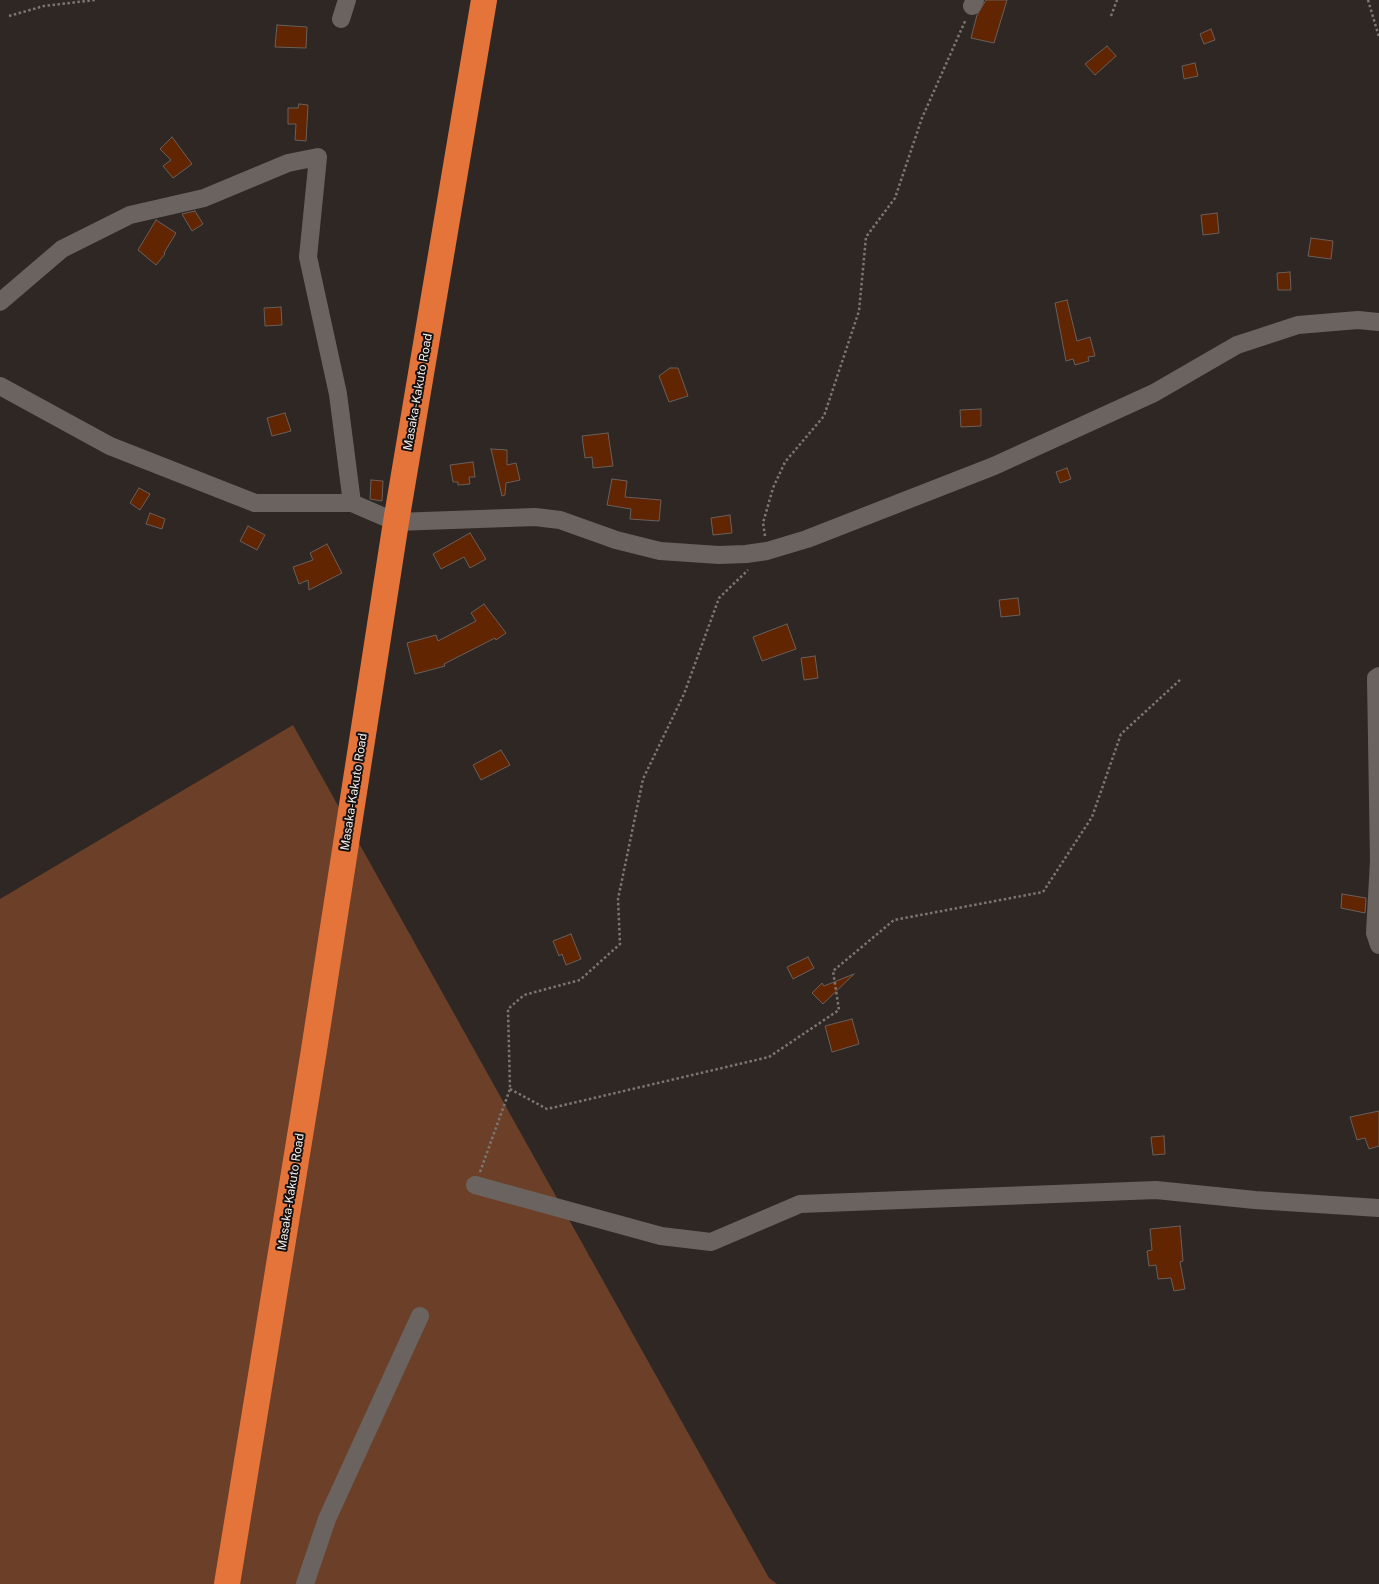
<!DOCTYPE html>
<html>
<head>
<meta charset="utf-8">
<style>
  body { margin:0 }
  canvas { display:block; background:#2e2723 }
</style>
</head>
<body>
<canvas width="1379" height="1584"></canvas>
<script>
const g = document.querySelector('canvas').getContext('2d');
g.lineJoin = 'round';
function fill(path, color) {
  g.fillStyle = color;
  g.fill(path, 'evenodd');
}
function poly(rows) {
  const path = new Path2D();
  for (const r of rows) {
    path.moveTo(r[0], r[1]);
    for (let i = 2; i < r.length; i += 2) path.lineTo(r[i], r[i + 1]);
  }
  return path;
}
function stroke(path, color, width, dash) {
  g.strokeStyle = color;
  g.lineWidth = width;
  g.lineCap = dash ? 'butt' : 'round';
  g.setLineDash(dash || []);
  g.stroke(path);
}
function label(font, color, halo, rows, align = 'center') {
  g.font = font + ' "Public Sans",sans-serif';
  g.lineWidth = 4;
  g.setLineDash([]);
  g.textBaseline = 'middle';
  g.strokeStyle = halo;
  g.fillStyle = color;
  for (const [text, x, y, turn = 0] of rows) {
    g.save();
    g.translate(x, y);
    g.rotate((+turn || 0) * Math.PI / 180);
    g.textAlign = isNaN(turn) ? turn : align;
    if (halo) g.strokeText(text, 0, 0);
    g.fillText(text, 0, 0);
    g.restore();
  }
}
fill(poly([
  [293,725,769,1578,777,1584,0,1584,0,899]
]), '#6c3f28');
const building = poly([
  [986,0,1007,0,994,43,971,38,977,15,986,0],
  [277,25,307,27,306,48,275,47,277,25],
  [1211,29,1215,40,1204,44,1200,34,1211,29],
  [1107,46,1116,56,1095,75,1085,64,1107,46],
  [1195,63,1198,76,1184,79,1182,66,1195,63],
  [299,104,308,105,306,141,295,140,296,124,288,124,288,108,298,108,299,104],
  [172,137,192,164,173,178,163,166,171,160,160,149,172,137],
  [195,211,203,224,192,231,182,214,195,211],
  [1217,213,1219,233,1203,235,1201,215,1217,213],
  [156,220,176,233,164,253,165,254,156,265,138,250,156,220],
  [1311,238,1333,241,1331,259,1308,256,1311,238],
  [1290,272,1291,290,1278,290,1277,273,1290,272],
  [1067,300,1077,341,1090,337,1095,356,1088,357,1089,361,1075,365,1073,359,1066,361,1055,303,1067,300],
  [281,307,282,325,265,326,264,308,281,307],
  [670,368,678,368,688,396,669,402,659,376,670,368],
  [981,409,981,426,961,427,960,410,981,409],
  [285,413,291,431,272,436,267,418,285,413],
  [608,433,613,466,593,468,592,457,585,458,582,436,608,433],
  [491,449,507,450,507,465,516,463,520,480,506,483,505,495,502,496,491,449],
  [473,462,475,477,469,477,470,484,458,485,458,482,453,482,450,465,473,462],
  [1067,468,1071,479,1060,483,1056,472,1067,468],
  [612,479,627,481,625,497,661,500,659,521,630,519,631,509,607,505,612,479],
  [371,480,383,481,382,501,370,499,371,480],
  [139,488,150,494,140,510,130,503,139,488],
  [150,513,165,519,162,529,146,524,150,513],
  [730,515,732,533,713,535,711,518,730,515],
  [248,526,265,535,257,550,240,541,248,526],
  [470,533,486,559,470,568,464,557,441,569,433,554,470,533],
  [327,544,342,573,309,590,308,580,299,584,293,567,313,560,310,553,327,544],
  [1018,598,1020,615,1001,617,999,600,1018,598],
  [484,604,506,633,496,640,495,638,444,664,445,666,415,674,407,643,436,635,438,641,476,621,471,613,484,604],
  [787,624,796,649,762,661,753,637,787,624],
  [815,656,818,678,804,680,801,658,815,656],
  [501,750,510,765,481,780,473,765,501,750],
  [1342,894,1366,898,1365,913,1341,908,1342,894],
  [571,934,581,959,566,965,562,954,559,956,553,941,571,934],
  [808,957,814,968,793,979,787,967,808,957],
  [854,974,823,1004,812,993,822,983,824,986,854,974],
  [852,1019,859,1044,832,1052,825,1026,852,1019],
  [1379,1111,1379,1146,1369,1149,1365,1138,1357,1140,1350,1117,1379,1111],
  [1164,1136,1165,1154,1153,1155,1151,1137,1164,1136],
  [1180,1226,1183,1261,1180,1262,1185,1289,1174,1291,1171,1278,1158,1279,1156,1265,1149,1266,1147,1251,1152,1250,1150,1229,1180,1226]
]);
fill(building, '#612502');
stroke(building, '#685f5c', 1);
stroke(poly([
  [1368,0,1379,37],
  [9,16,44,6,95,0],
  [1111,16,1117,0],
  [765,536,763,523,773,488,785,462,824,416,859,311,866,237,895,198,922,118,966,19],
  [510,1089,547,1109,769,1057,839,1010,833,971,894,920,1043,892,1092,817,1121,734,1181,679],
  [480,1172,510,1089,508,1009,524,995,580,980,620,944,618,899,643,779,684,694,719,598,748,570]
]), '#7c7673', 2.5, [2.5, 2.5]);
stroke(poly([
  [972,6,975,0],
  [341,19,347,0],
  [0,302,62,249,130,215,204,198,288,163,318,157,308,257,338,394,352,503],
  [0,386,110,446,255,503,352,503,396,522,535,517,560,520,616,540,660,551,719,555,746,554,767,551,807,539,994,466,1154,393,1237,345,1298,325,1358,320,1379,322],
  [1379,676,1376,678,1379,861,1375,933,1379,945],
  [475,1185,661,1236,711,1242,800,1204,1156,1190,1255,1200,1379,1208],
  [305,1584,327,1519,420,1316]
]), '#6b635f', 18);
stroke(poly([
  [227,1584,313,1056,396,522,484,0]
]), '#e4743a', 26);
label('12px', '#f2edeb', '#14100f', [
  ["Masaka-Kakuto Road",418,392,-80],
  ["Masaka-Kakuto Road",354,792,-81],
  ["Masaka-Kakuto Road",291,1192,-81]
]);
</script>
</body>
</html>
